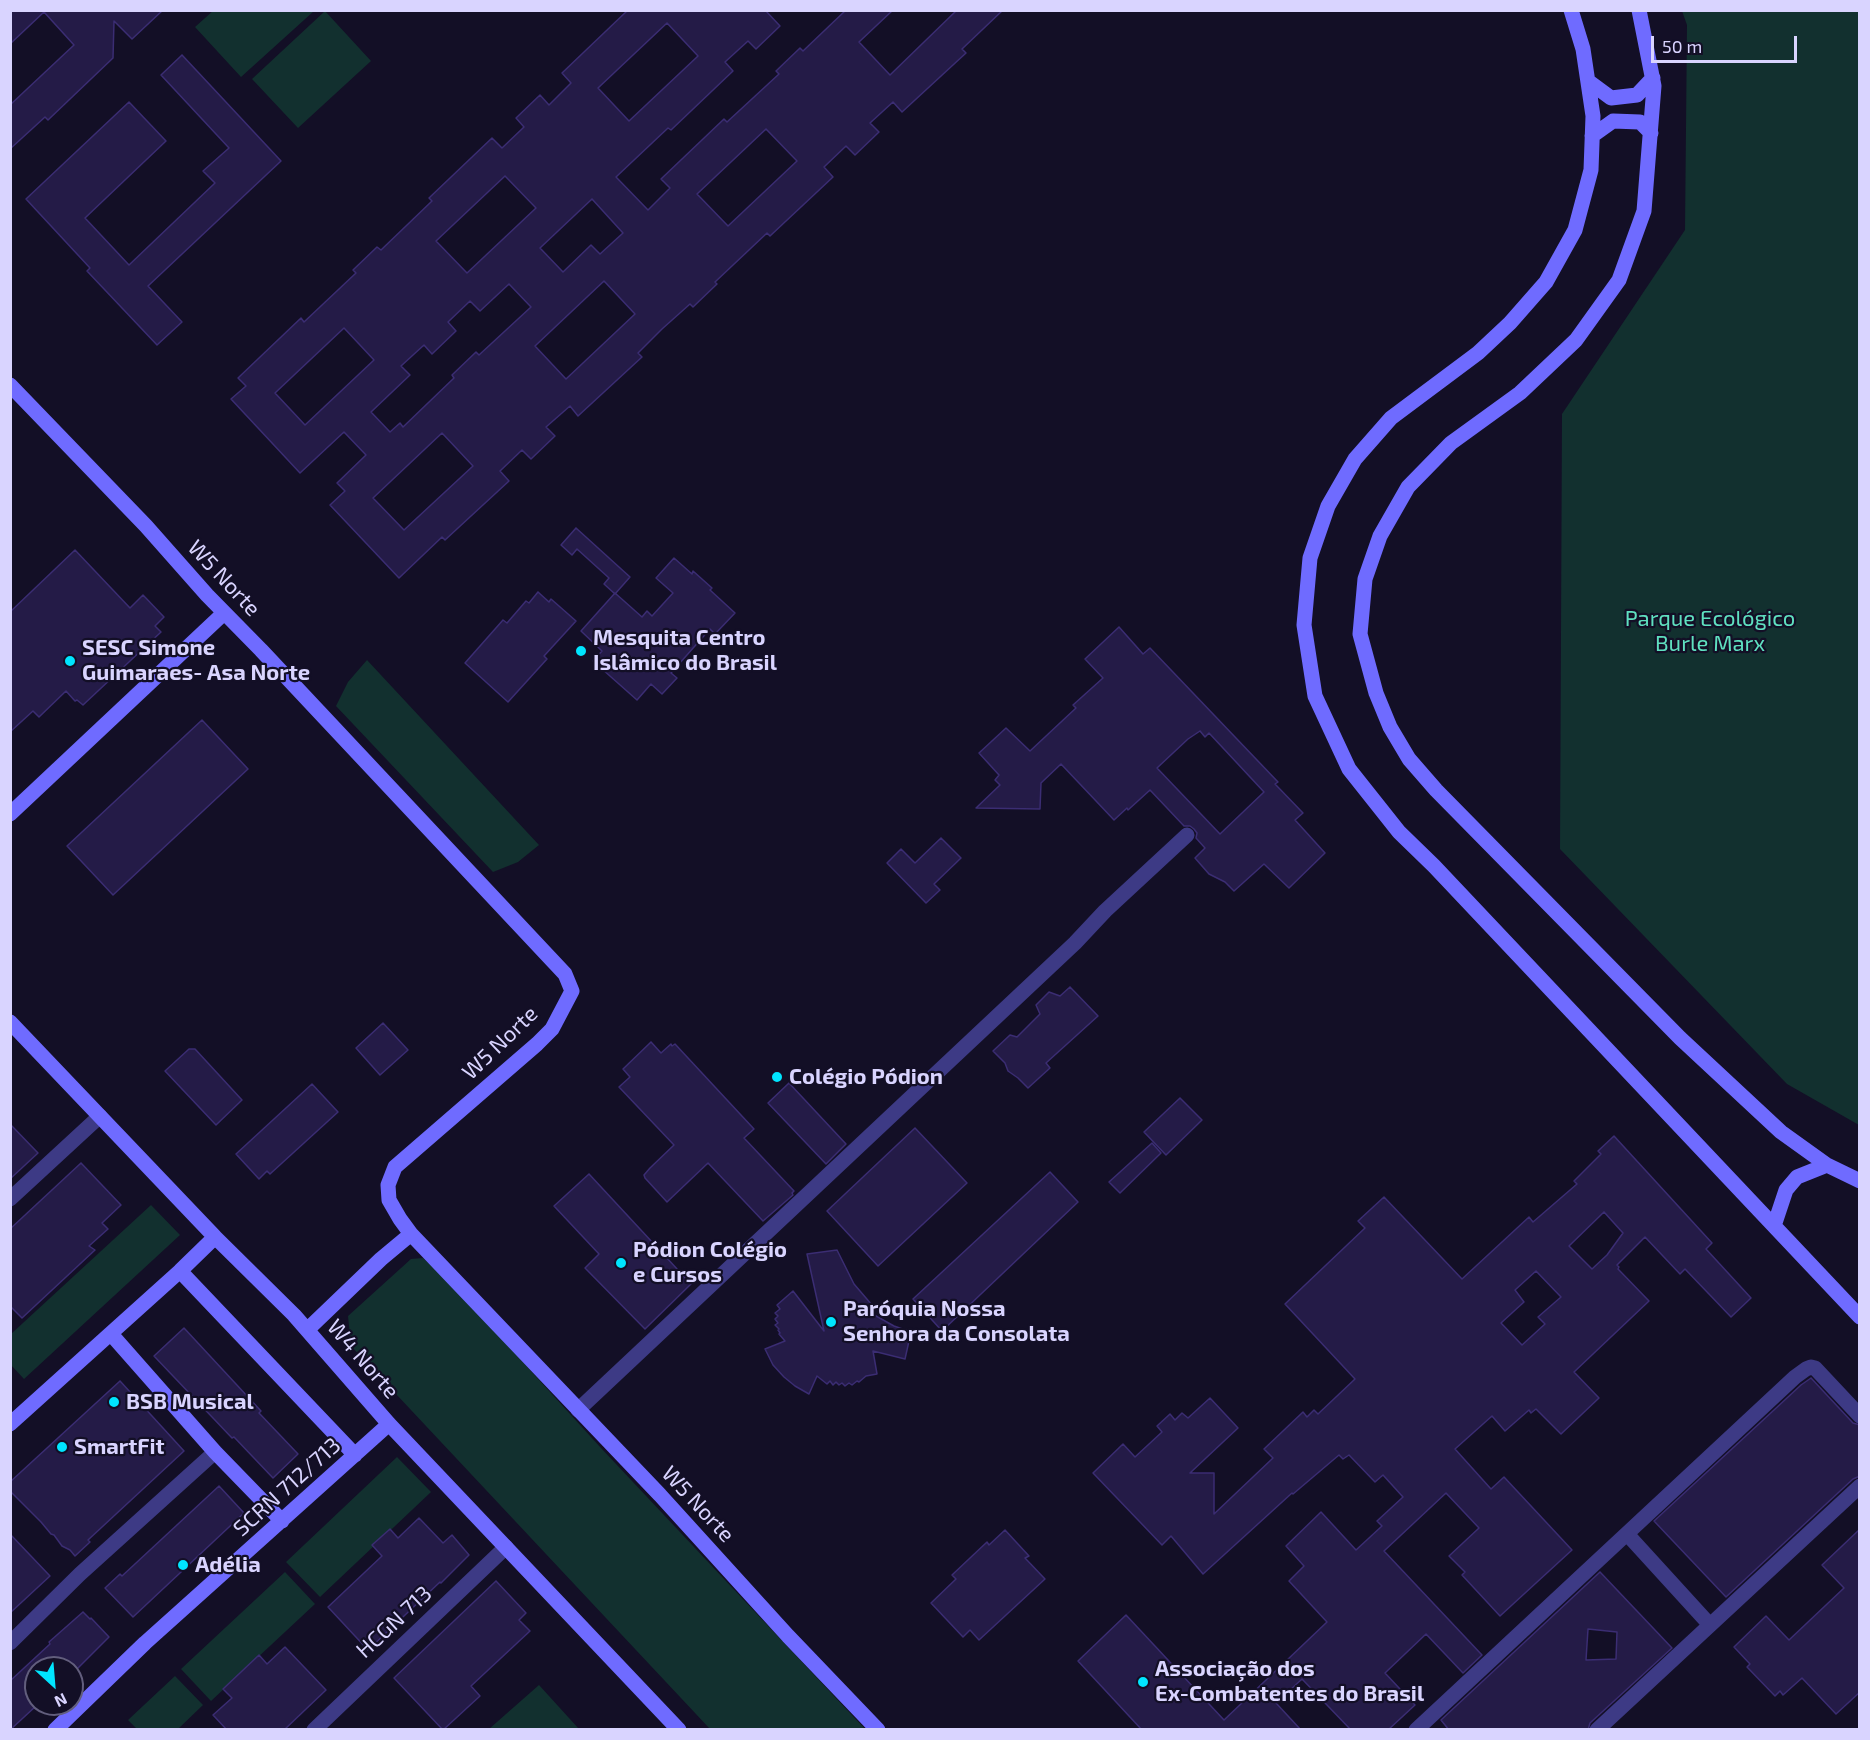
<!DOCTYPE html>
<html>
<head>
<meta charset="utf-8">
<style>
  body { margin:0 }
  #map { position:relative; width:1870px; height:1740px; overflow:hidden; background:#130f26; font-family:"Exo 2",sans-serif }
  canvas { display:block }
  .frame { position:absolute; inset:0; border:12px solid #d9d4ff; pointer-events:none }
  .north { position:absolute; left:24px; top:1656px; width:60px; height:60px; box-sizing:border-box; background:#130f26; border:2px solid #625e7d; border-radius:50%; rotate:154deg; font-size:16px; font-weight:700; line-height:24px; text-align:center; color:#d9d4ff }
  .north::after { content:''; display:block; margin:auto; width:21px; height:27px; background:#00e5ff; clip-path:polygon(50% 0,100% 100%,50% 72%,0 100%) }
  .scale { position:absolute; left:1651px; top:36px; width:146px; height:27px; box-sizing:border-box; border:3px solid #d9d4ff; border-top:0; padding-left:8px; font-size:18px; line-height:21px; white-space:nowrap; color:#d9d4ff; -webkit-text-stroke:4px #130f26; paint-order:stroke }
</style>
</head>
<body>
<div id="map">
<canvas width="1870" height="1740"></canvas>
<div class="frame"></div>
<div class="north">N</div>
<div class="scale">50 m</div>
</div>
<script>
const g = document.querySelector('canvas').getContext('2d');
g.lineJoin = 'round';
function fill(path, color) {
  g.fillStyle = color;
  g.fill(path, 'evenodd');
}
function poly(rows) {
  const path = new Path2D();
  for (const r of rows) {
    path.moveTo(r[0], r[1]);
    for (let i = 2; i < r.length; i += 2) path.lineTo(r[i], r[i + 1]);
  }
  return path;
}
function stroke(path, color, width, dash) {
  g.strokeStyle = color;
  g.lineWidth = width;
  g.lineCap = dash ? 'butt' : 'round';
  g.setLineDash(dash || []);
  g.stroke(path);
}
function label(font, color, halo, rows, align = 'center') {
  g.font = font + ' "Exo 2",sans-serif';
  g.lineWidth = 4.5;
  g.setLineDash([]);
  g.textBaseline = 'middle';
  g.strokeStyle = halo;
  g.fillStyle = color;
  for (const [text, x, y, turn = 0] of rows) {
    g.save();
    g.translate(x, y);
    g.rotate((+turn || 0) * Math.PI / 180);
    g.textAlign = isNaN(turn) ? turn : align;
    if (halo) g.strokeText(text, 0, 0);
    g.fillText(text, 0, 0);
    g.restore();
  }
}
fill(poly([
  [214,10,314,10,314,11,241,77,195,27],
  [325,11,371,61,298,128,252,79],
  [1682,11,1859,11,1859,1125,1787,1084,1560,849,1562,414,1685,230,1687,25],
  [367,660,539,845,518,862,493,872,336,706,348,682],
  [151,1205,180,1235,24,1379,11,1365,11,1334],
  [423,1258,459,1292,601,1448,865,1729,710,1729,351,1346,348,1316,411,1259],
  [397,1457,431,1492,320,1597,286,1562],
  [285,1572,315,1604,211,1701,181,1669],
  [175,1676,203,1705,178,1729,137,1729,128,1720],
  [539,1685,579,1729,489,1729]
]), '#12302f');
const building = poly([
  [10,10,163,10,132,39,114,21,113,58,48,120,45,117,10,149,10,105,74,45,44,12,10,44,10,10],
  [628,10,765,10,780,26,756,49,748,41,725,62,733,71,671,130,668,128,616,177,648,210,670,188,661,179,724,119,727,122,779,74,776,71,800,48,803,51,846,10,893,10,859,42,890,75,957,10,1003,10,962,49,966,53,902,112,893,102,870,123,879,132,855,155,846,146,824,167,833,177,770,236,767,233,715,282,717,284,693,307,690,304,662,329,638,353,642,357,578,416,570,406,546,427,555,436,531,459,522,450,500,471,509,481,445,540,442,537,399,578,330,505,345,491,337,483,366,455,344,432,300,473,231,399,246,386,238,378,301,318,304,322,356,273,353,270,377,247,381,250,432,201,429,198,492,138,502,148,524,127,516,118,540,95,549,105,571,83,562,73,628,10],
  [667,23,698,56,629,121,598,88,667,23],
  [766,129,797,161,728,226,697,194,766,129],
  [505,176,536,208,467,273,436,241,505,176],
  [592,199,623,233,600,254,591,245,563,272,540,248,592,199],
  [604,281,635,314,566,379,535,346,604,281],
  [509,284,531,307,479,355,476,352,452,375,454,378,403,427,400,423,390,432,371,412,410,375,401,366,424,345,432,354,456,331,448,322,470,301,480,311,509,284],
  [344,328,374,360,305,425,275,393,344,328],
  [442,433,473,466,404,530,373,498,442,433],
  [182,55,281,161,148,286,182,322,157,345,87,271,90,268,26,199,129,102,166,141,85,218,129,265,215,183,203,171,229,148,161,75,182,55],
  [576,528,630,577,615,594,604,584,609,578,577,549,572,555,561,545,576,528],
  [75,550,130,608,143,595,164,617,155,626,161,632,83,705,77,700,75,701,66,691,39,717,33,711,10,732,10,612,75,550],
  [674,558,692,574,693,571,712,588,710,590,735,613,715,634,710,629,671,673,677,678,662,694,651,684,637,700,593,661,602,651,581,631,615,593,642,617,647,611,652,616,673,593,656,578,674,558],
  [538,592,549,602,551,599,576,621,544,656,547,659,508,702,465,663,503,620,507,623,526,601,529,603,538,592],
  [1119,627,1143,654,1150,648,1278,782,1275,784,1303,813,1295,820,1325,853,1289,888,1264,864,1234,891,1225,882,1209,874,1195,858,1205,848,1196,838,1197,833,1194,829,1190,826,1184,826,1150,790,1128,810,1127,808,1114,820,1061,764,1041,783,1040,809,976,808,1000,785,995,780,999,775,979,753,1006,728,1030,751,1076,708,1073,705,1103,678,1085,659,1119,627],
  [1200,731,1205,737,1209,733,1264,792,1220,834,1157,768,1188,739,1200,731],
  [202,720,248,769,113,895,67,846,202,720],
  [941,838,961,858,934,884,940,890,926,903,887,863,901,849,915,863,941,838],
  [1070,987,1098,1016,1046,1063,1050,1068,1028,1088,1018,1078,1008,1071,1005,1063,993,1051,1010,1035,1017,1037,1040,1014,1036,1005,1049,992,1060,996,1070,987],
  [383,1023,408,1050,380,1075,356,1048,383,1023],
  [651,1042,661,1053,671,1044,672,1046,675,1044,754,1129,744,1138,794,1191,792,1193,793,1195,763,1221,708,1163,667,1202,645,1178,644,1175,650,1168,674,1145,619,1087,630,1077,623,1069,651,1042],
  [189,1049,195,1049,242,1100,216,1125,165,1071,189,1049],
  [789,1083,846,1144,826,1164,768,1103,789,1083],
  [312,1084,338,1112,270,1174,267,1171,259,1179,236,1154,312,1084],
  [1180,1098,1202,1120,1166,1155,1144,1132,1180,1098],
  [10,1124,38,1153,10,1179,10,1124],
  [915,1128,967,1183,878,1266,827,1211,915,1128],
  [1614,1136,1712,1243,1706,1249,1751,1298,1731,1317,1685,1269,1680,1274,1645,1237,1617,1265,1619,1267,1618,1269,1649,1301,1574,1372,1599,1398,1561,1434,1536,1409,1531,1413,1529,1410,1505,1431,1492,1416,1455,1449,1491,1489,1504,1477,1572,1550,1500,1616,1462,1575,1465,1572,1449,1556,1479,1528,1446,1493,1384,1551,1482,1655,1463,1673,1426,1634,1385,1673,1415,1705,1388,1730,1351,1730,1302,1679,1276,1703,1301,1730,1142,1730,1078,1661,1126,1615,1224,1720,1327,1622,1289,1581,1304,1566,1286,1546,1321,1512,1356,1550,1382,1526,1377,1521,1403,1497,1383,1475,1375,1482,1349,1455,1343,1459,1339,1455,1293,1494,1292,1493,1203,1574,1171,1536,1162,1545,1093,1473,1123,1444,1135,1457,1162,1432,1157,1426,1170,1414,1175,1420,1182,1413,1188,1418,1210,1398,1238,1428,1190,1473,1214,1473,1214,1514,1273,1458,1264,1449,1303,1412,1307,1417,1314,1410,1318,1414,1355,1379,1285,1304,1365,1228,1358,1221,1384,1197,1462,1279,1529,1217,1533,1222,1577,1184,1574,1181,1601,1154,1598,1151,1614,1136],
  [1604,1212,1623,1233,1607,1255,1592,1269,1569,1246,1604,1212],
  [1536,1271,1561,1297,1538,1317,1545,1324,1522,1345,1501,1323,1524,1302,1515,1290,1536,1271],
  [1152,1143,1161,1153,1120,1193,1109,1182,1152,1143],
  [81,1163,121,1205,102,1223,108,1229,89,1246,95,1250,22,1318,10,1306,10,1229,81,1163],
  [1050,1172,1078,1202,942,1331,913,1299,1050,1172],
  [589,1174,691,1284,645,1329,585,1268,599,1254,554,1206,589,1174],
  [837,1250,854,1284,872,1305,867,1311,894,1326,911,1332,905,1359,873,1351,877,1374,866,1376,859,1382,857,1381,852,1385,849,1383,845,1386,842,1383,839,1385,836,1382,833,1385,830,1381,827,1384,817,1376,809,1394,795,1386,784,1377,773,1365,765,1349,785,1341,779,1334,780,1333,778,1330,779,1329,775,1325,778,1323,775,1319,778,1316,775,1313,780,1309,777,1305,793,1291,824,1331,807,1254,837,1250],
  [184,1328,261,1411,259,1413,298,1454,273,1478,234,1437,232,1438,154,1356,184,1328],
  [1811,1378,1853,1423,1860,1425,1860,1476,1853,1479,1726,1597,1654,1521,1801,1385,1811,1378],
  [120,1381,184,1451,88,1540,90,1542,75,1556,70,1550,62,1546,54,1535,51,1534,41,1522,10,1491,10,1482,120,1381],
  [219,1486,244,1513,133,1617,105,1588,120,1574,122,1576,219,1486],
  [419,1518,443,1543,452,1535,469,1555,441,1583,440,1582,368,1650,328,1607,382,1556,372,1545,390,1529,398,1538,419,1518],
  [1860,1529,1860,1692,1836,1714,1802,1678,1783,1695,1780,1691,1775,1696,1747,1667,1750,1664,1734,1647,1766,1616,1789,1640,1844,1588,1822,1565,1860,1529],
  [1005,1530,1029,1556,1025,1558,1045,1579,979,1640,970,1630,963,1637,931,1603,956,1579,952,1575,987,1542,989,1545,1005,1530],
  [10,1534,50,1576,10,1613,10,1534],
  [1600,1572,1672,1648,1590,1723,1588,1730,1449,1730,1441,1720,1600,1572],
  [1588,1629,1617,1632,1616,1659,1586,1660,1588,1629],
  [496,1581,526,1613,519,1620,530,1631,471,1686,480,1696,443,1730,394,1678,496,1581],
  [83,1612,90,1619,91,1618,109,1637,75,1671,73,1668,36,1668,36,1706,10,1730,10,1681,50,1644,49,1642,83,1612],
  [285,1647,326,1690,284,1730,227,1730,213,1715,232,1698,223,1689,259,1655,267,1664,285,1647]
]);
fill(building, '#241b47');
stroke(building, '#3b2d73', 1.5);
stroke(poly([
  [10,1199,100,1116],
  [578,1410,1075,943,1105,911,1187,835],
  [1627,1534,1710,1625],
  [10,1643,80,1574,215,1452],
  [314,1730,506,1547],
  [1416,1730,1795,1377,1806,1369,1811,1367,1815,1368,1860,1416],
  [1597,1730,1860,1486]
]), '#3d3a85', 15);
stroke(poly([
  [1571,10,1583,49,1593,116,1591,170,1575,230,1546,282,1510,323,1478,353,1391,418,1355,459,1328,506,1310,558,1304,625,1315,696,1349,769,1399,832,1434,866,1860,1317],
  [1639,10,1654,86,1644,211,1619,280,1576,340,1520,393,1451,443,1408,487,1380,536,1365,579,1360,634,1376,693,1390,727,1409,759,1436,790,1680,1038,1781,1132,1827,1165,1860,1181],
  [1588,81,1611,98,1637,95,1653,78],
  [1592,136,1613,121,1640,122,1651,133],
  [10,385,146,526,207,595,261,650,565,974,572,991,552,1029,537,1044,395,1167,388,1185,389,1200,400,1219,411,1234,660,1495,788,1636,878,1730],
  [10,814,224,613],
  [10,1022,215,1237,294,1315,389,1424,679,1730],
  [1774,1226,1786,1190,1797,1177,1827,1165],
  [180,1271,355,1455],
  [307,1330,381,1259,411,1234],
  [111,1334,215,1452,282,1521],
  [10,1424,180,1271,215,1237],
  [55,1730,145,1643,389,1424]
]), '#6f6bff', 15);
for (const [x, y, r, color] of [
  [581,651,6,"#00e5ff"],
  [70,661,6,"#00e5ff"],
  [777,1077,6,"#00e5ff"],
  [621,1263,6,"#00e5ff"],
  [831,1322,6,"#00e5ff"],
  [114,1402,6,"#00e5ff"],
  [62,1447,6,"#00e5ff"],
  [183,1565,6,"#00e5ff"],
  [1143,1682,6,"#00e5ff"]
]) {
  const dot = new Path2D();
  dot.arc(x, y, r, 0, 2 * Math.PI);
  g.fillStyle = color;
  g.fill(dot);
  stroke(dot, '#130f26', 2);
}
label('22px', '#d9d4ff', '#130f26', [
  ["W5 Norte",224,578,47],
  ["W5 Norte",500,1043,-44],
  ["W4 Norte",363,1359,49],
  ["SCRN 712/713",287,1487,-42],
  ["W5 Norte",698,1504,47],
  ["HCGN 713",394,1622,-43]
]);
label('22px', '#5fe0c0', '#130f26', [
  ["Parque Ecológico",1710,619],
  ["Burle Marx",1710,644]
]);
label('bold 22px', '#d9d4ff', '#130f26', [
  ["Mesquita Centro",593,638],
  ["Islâmico do Brasil",593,663],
  ["SESC Simone",82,648],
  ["Guimaraes- Asa Norte",82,673],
  ["Colégio Pódion",789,1077],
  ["Pódion Colégio",633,1250],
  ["e Cursos",633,1275],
  ["Paróquia Nossa",843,1309],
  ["Senhora da Consolata",843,1334],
  ["BSB Musical",126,1402],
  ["SmartFit",74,1447],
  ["Adélia",195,1565],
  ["Associação dos",1155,1669],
  ["Ex-Combatentes do Brasil",1155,1694]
], 'left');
</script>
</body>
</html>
